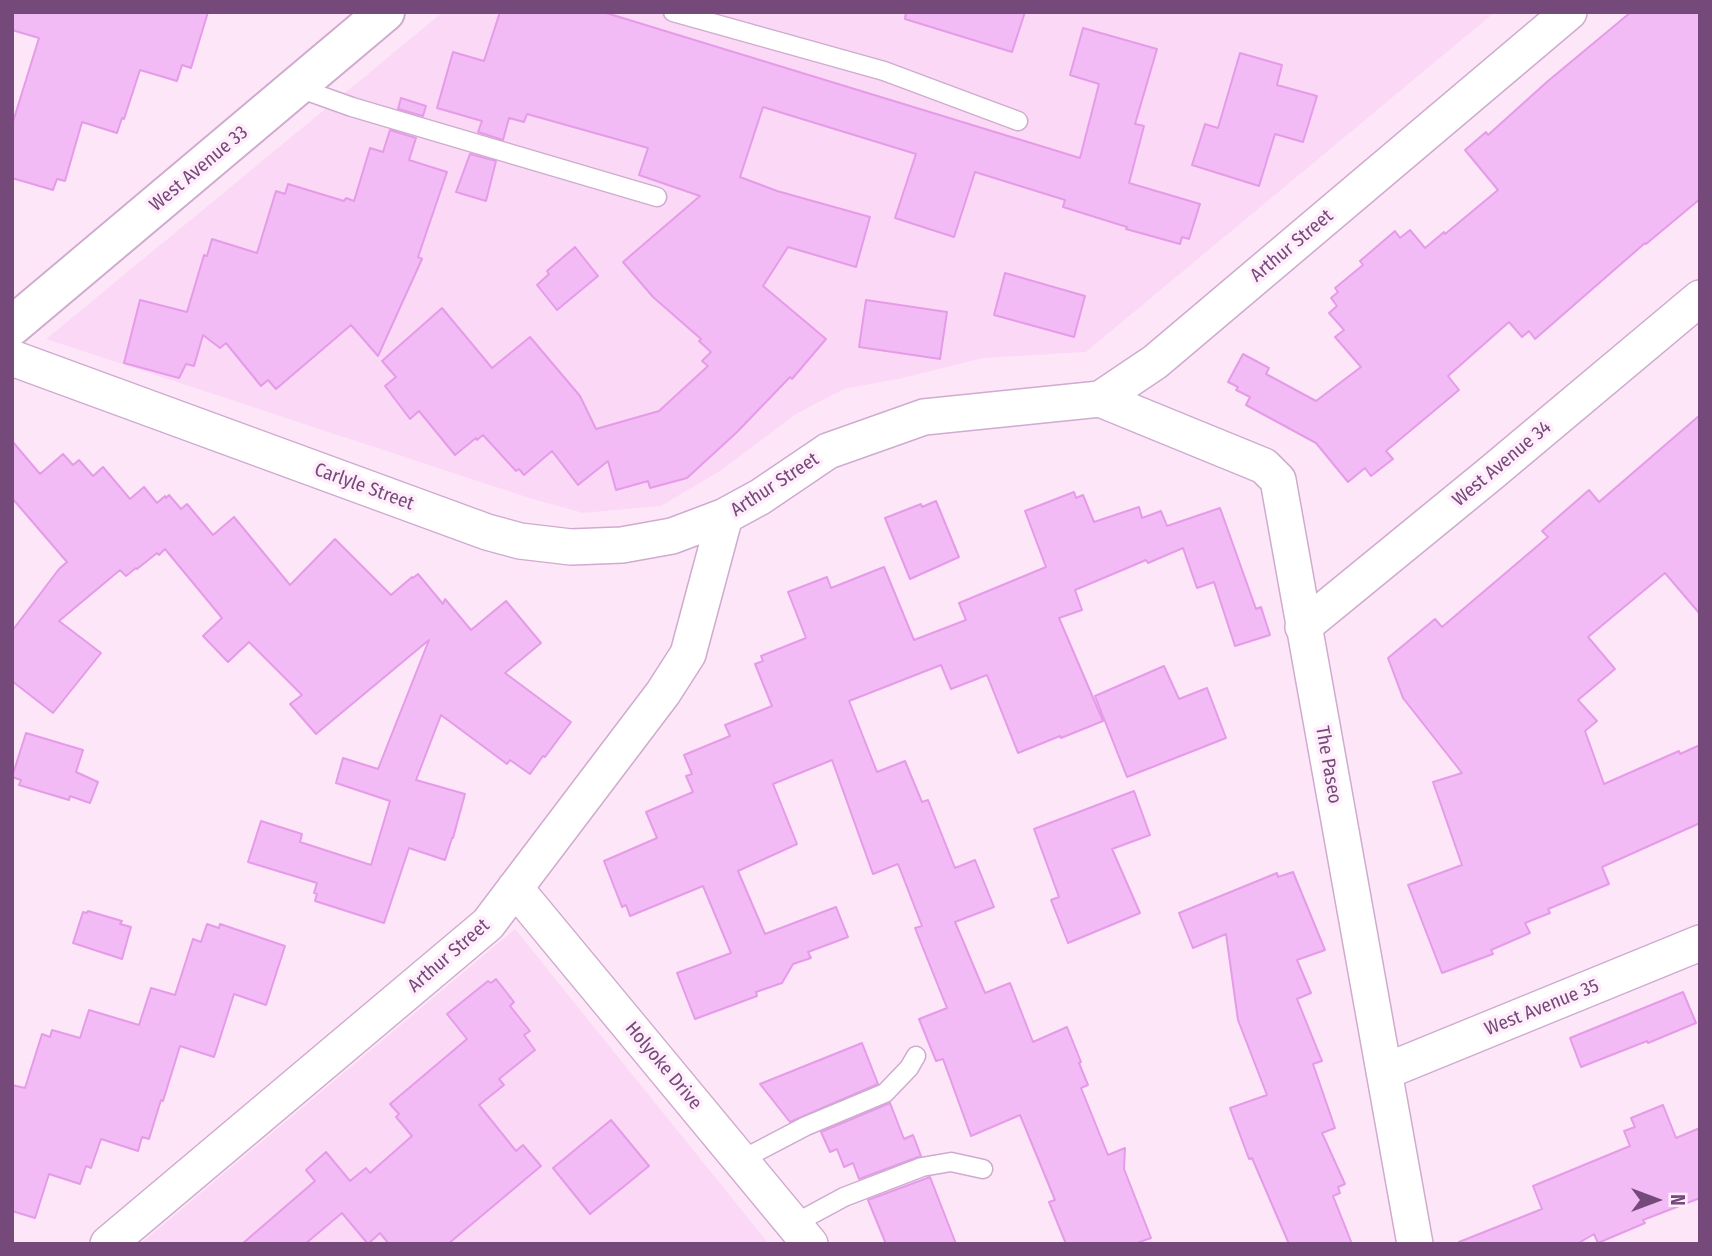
<!DOCTYPE html>
<html>
<head>
<meta charset="utf-8">
<style>
  body { margin:0 }
  #map { position:relative; width:1712px; height:1256px; overflow:hidden; background:#fee6f9; font-family:"Fira Sans Condensed",sans-serif }
  canvas { display:block }
  .frame { position:absolute; inset:0; border:14px solid #754979; pointer-events:none }
  .north { position:absolute; left:1621px; top:1165px; width:70px; height:70px; -webkit-text-stroke:5px #ffedfc; paint-order:stroke; rotate:90deg; font-size:19px; font-weight:700; line-height:28px; text-align:center; color:#754979 }
  .north::after { content:''; display:block; margin:auto; width:24px; height:32px; background:#754979; clip-path:polygon(50% 0,100% 100%,50% 72%,0 100%) }
</style>
</head>
<body>
<div id="map">
<canvas width="1712" height="1256"></canvas>
<div class="frame"></div>
<div class="north">N</div>
</div>
<script>
const g = document.querySelector('canvas').getContext('2d');
g.lineJoin = 'round';
function fill(path, color) {
  g.fillStyle = color;
  g.fill(path, 'evenodd');
}
function poly(rows) {
  const path = new Path2D();
  for (const r of rows) {
    path.moveTo(r[0], r[1]);
    for (let i = 2; i < r.length; i += 2) path.lineTo(r[i], r[i + 1]);
  }
  return path;
}
function stroke(path, color, width, dash) {
  g.strokeStyle = color;
  g.lineWidth = width;
  g.lineCap = dash ? 'butt' : 'round';
  g.setLineDash(dash || []);
  g.stroke(path);
}
function label(font, color, halo, rows, align = 'center') {
  g.font = font + ' "Fira Sans Condensed",sans-serif';
  g.lineWidth = 7;
  g.setLineDash([]);
  g.textBaseline = 'middle';
  g.strokeStyle = halo;
  g.fillStyle = color;
  for (const [text, x, y, turn = 0] of rows) {
    g.save();
    g.translate(x, y);
    g.rotate((+turn || 0) * Math.PI / 180);
    g.textAlign = isNaN(turn) ? turn : align;
    if (halo) g.strokeText(text, 0, 0);
    g.fillText(text, 0, 0);
    g.restore();
  }
}
fill(poly([
  [443,12,1495,12,1086,352,983,358,898,379,844,389,796,414,720,471,661,506,583,513,529,498,46,339],
  [515,929,769,1244,140,1244]
]), '#fbd9f6');
const building = poly([
  [12,12,208,12,191,68,182,65,177,81,140,70,124,119,122,118,117,133,82,122,65,181,57,179,53,190,12,178,12,125,39,38,12,30,12,12],
  [500,12,603,12,1080,158,1099,84,1070,75,1083,28,1157,49,1135,124,1144,126,1129,183,1200,204,1189,239,1182,237,1180,244,1126,229,1127,227,1063,207,1065,200,975,172,954,237,895,218,916,154,763,107,740,177,777,191,870,217,856,267,788,247,763,286,826,339,792,379,790,377,737,432,687,478,650,488,648,481,616,490,608,461,578,485,552,451,524,475,519,469,516,471,483,435,477,440,476,438,455,455,419,411,410,419,385,386,396,377,382,361,442,308,492,368,530,337,580,396,596,429,659,411,708,366,702,361,711,352,699,341,701,339,653,297,623,262,700,196,639,175,648,148,527,114,524,122,509,118,503,140,478,132,482,121,437,108,453,52,484,61,500,12],
  [906,12,1025,12,1012,52,905,19,906,12],
  [1631,12,1700,12,1700,199,1646,244,1645,243,1535,339,1529,331,1522,337,1509,322,1448,376,1459,390,1386,451,1393,459,1371,476,1365,468,1348,482,1316,443,1246,405,1250,397,1236,390,1238,387,1228,382,1243,354,1269,368,1266,374,1316,401,1361,367,1335,337,1344,330,1329,313,1337,306,1331,298,1338,292,1335,288,1363,265,1360,261,1395,231,1400,238,1410,230,1425,248,1444,232,1445,234,1498,190,1465,150,1486,132,1488,135,1548,81,1631,12],
  [1240,53,1282,65,1277,85,1317,96,1303,142,1275,134,1259,186,1192,165,1205,124,1218,128,1240,53],
  [401,98,426,106,423,116,398,109,401,98],
  [390,130,416,138,409,160,447,172,418,257,422,259,378,356,351,325,276,389,268,380,261,386,226,343,220,348,203,335,194,366,186,364,179,378,124,363,140,300,187,312,204,255,207,256,212,239,257,253,276,191,285,194,288,184,344,201,346,198,354,201,370,148,383,152,390,130],
  [470,154,496,161,486,201,456,192,470,154],
  [575,247,598,276,557,310,537,285,549,274,547,271,575,247],
  [1005,273,1085,296,1074,337,994,315,1005,273],
  [866,300,947,312,940,359,859,347,866,300],
  [1700,415,1700,614,1665,573,1588,637,1615,669,1578,700,1597,721,1585,731,1604,784,1679,751,1680,754,1700,745,1700,823,1602,867,1609,884,1548,909,1550,913,1525,923,1530,933,1491,950,1493,954,1442,973,1408,885,1462,865,1433,782,1462,773,1403,698,1388,658,1435,619,1442,627,1548,537,1542,531,1589,490,1599,502,1700,415],
  [12,441,40,474,63,454,73,465,79,460,93,476,103,467,130,499,144,487,157,503,165,496,166,498,169,495,181,509,187,504,213,535,234,517,290,585,335,539,391,595,412,577,413,578,418,574,443,604,445,599,471,630,506,601,541,643,505,673,571,722,545,757,543,756,530,774,510,760,507,764,441,715,416,780,465,794,453,838,452,838,445,860,409,848,384,923,315,901,317,894,314,893,317,883,248,862,261,821,302,834,300,842,371,865,390,801,336,783,343,758,378,769,429,640,316,734,290,704,302,695,249,642,228,662,203,636,222,618,165,549,159,555,157,553,137,569,136,568,126,576,120,570,59,621,101,653,53,713,12,681,12,631,59,569,67,562,12,498,12,441],
  [1074,492,1076,498,1083,495,1094,522,1139,507,1142,518,1161,511,1167,526,1220,508,1256,609,1261,607,1270,635,1235,646,1214,582,1197,588,1183,548,1148,563,1146,560,1075,590,1082,610,1059,618,1103,721,1061,738,1060,736,1018,753,987,675,951,689,941,665,849,701,877,772,905,761,922,802,928,800,955,868,975,860,994,907,955,922,985,993,1010,983,1033,1042,1067,1027,1081,1062,1079,1063,1088,1085,1081,1088,1108,1155,1125,1148,1124,1169,1151,1238,1134,1244,1066,1244,1049,1202,1055,1200,1020,1115,971,1136,943,1059,936,1061,919,1019,947,1008,915,928,922,926,898,864,873,874,832,760,773,784,797,844,738,871,765,934,836,907,848,937,808,952,811,958,793,964,782,983,756,992,757,996,695,1019,677,973,731,953,703,886,630,916,626,905,622,907,604,861,657,838,646,812,693,792,686,776,692,774,684,755,730,736,725,725,772,706,755,664,763,661,761,656,806,638,788,592,827,577,831,588,884,567,914,640,966,620,959,603,1046,567,1025,511,1074,492],
  [936,501,959,557,910,579,885,518,921,504,922,507,936,501],
  [1164,666,1179,699,1207,688,1226,738,1127,777,1095,696,1164,666],
  [26,733,83,750,76,772,98,782,90,803,70,796,69,800,19,785,21,780,12,777,26,733],
  [1134,791,1150,835,1112,849,1140,913,1068,943,1051,900,1059,897,1034,829,1134,791],
  [1293,872,1325,950,1297,960,1311,993,1297,999,1322,1061,1313,1064,1335,1128,1322,1133,1345,1184,1338,1187,1340,1193,1333,1196,1352,1244,1289,1244,1252,1158,1249,1159,1230,1108,1267,1095,1238,1020,1226,934,1193,948,1179,913,1277,873,1278,877,1293,872],
  [88,911,122,921,120,924,131,927,122,959,73,943,83,912,87,913,88,911],
  [207,924,219,928,220,924,285,946,266,1005,234,994,214,1057,180,1046,163,1101,161,1100,149,1139,142,1137,138,1151,101,1139,91,1168,86,1166,80,1184,49,1174,35,1218,12,1211,12,1085,25,1088,42,1034,50,1037,52,1030,80,1038,89,1010,139,1025,151,988,175,995,193,939,201,942,207,924],
  [496,979,514,1002,510,1006,530,1031,524,1035,535,1050,499,1079,504,1085,479,1105,516,1151,523,1145,541,1166,448,1244,389,1244,380,1233,368,1244,342,1213,305,1244,242,1244,315,1181,306,1170,326,1152,350,1181,366,1168,370,1173,412,1136,396,1117,399,1114,390,1104,467,1039,447,1014,488,981,491,983,496,979],
  [1683,992,1696,1023,1648,1043,1647,1041,1581,1067,1570,1038,1683,992],
  [862,1043,878,1084,790,1122,760,1084,862,1043],
  [890,1103,904,1139,913,1135,921,1156,859,1179,853,1163,844,1167,837,1149,830,1152,821,1132,890,1103],
  [1663,1105,1676,1138,1700,1128,1700,1198,1643,1220,1645,1223,1598,1243,1594,1234,1577,1244,1459,1244,1459,1242,1542,1209,1533,1186,1630,1146,1624,1131,1635,1127,1631,1118,1663,1105],
  [611,1120,649,1166,590,1214,553,1168,611,1120],
  [930,1177,956,1244,886,1244,868,1200,930,1177]
]);
fill(building, '#f3bbf5');
stroke(building, '#e59be8', 2);
const service = poly([
  [673,12,884,71,1018,121],
  [296,87,352,107,657,197],
  [741,1160,806,1126,885,1093,909,1068,916,1056],
  [794,1224,844,1197,922,1167,951,1162,983,1169]
]);
const minor = poly([
  [12,358,487,532,520,541,571,547,622,545,672,536,725,516],
  [1100,399,1264,466,1278,480,1415,1244],
  [1303,627,1490,474,1700,298],
  [515,888,810,1244],
  [1384,1072,1700,943],
  [108,1244,488,924,663,693,688,654,725,516,760,497,828,451,924,417,1100,399,1155,362,1569,12]
]);
const tertiary = poly([
  [12,326,385,12]
]);
stroke(service, '#cfabcf', 21);
stroke(minor, '#cfabcf', 38);
stroke(tertiary, '#cfabcf', 42);
stroke(service, '#fff', 18);
stroke(minor, '#fff', 35);
stroke(tertiary, '#fff', 38);
label('19px', '#754979', '#ffedfc', [
  ["West Avenue 33",199,169,-40],
  ["Arthur Street",1292,246,-40],
  ["West Avenue 34",1502,464,-40],
  ["Arthur Street",775,485,-33],
  ["Carlyle Street",364,487,20],
  ["The Paseo",1328,765,80],
  ["Arthur Street",449,956,-41],
  ["West Avenue 35",1542,1008,-22],
  ["Holyoke Drive",663,1066,50]
]);
</script>
</body>
</html>
